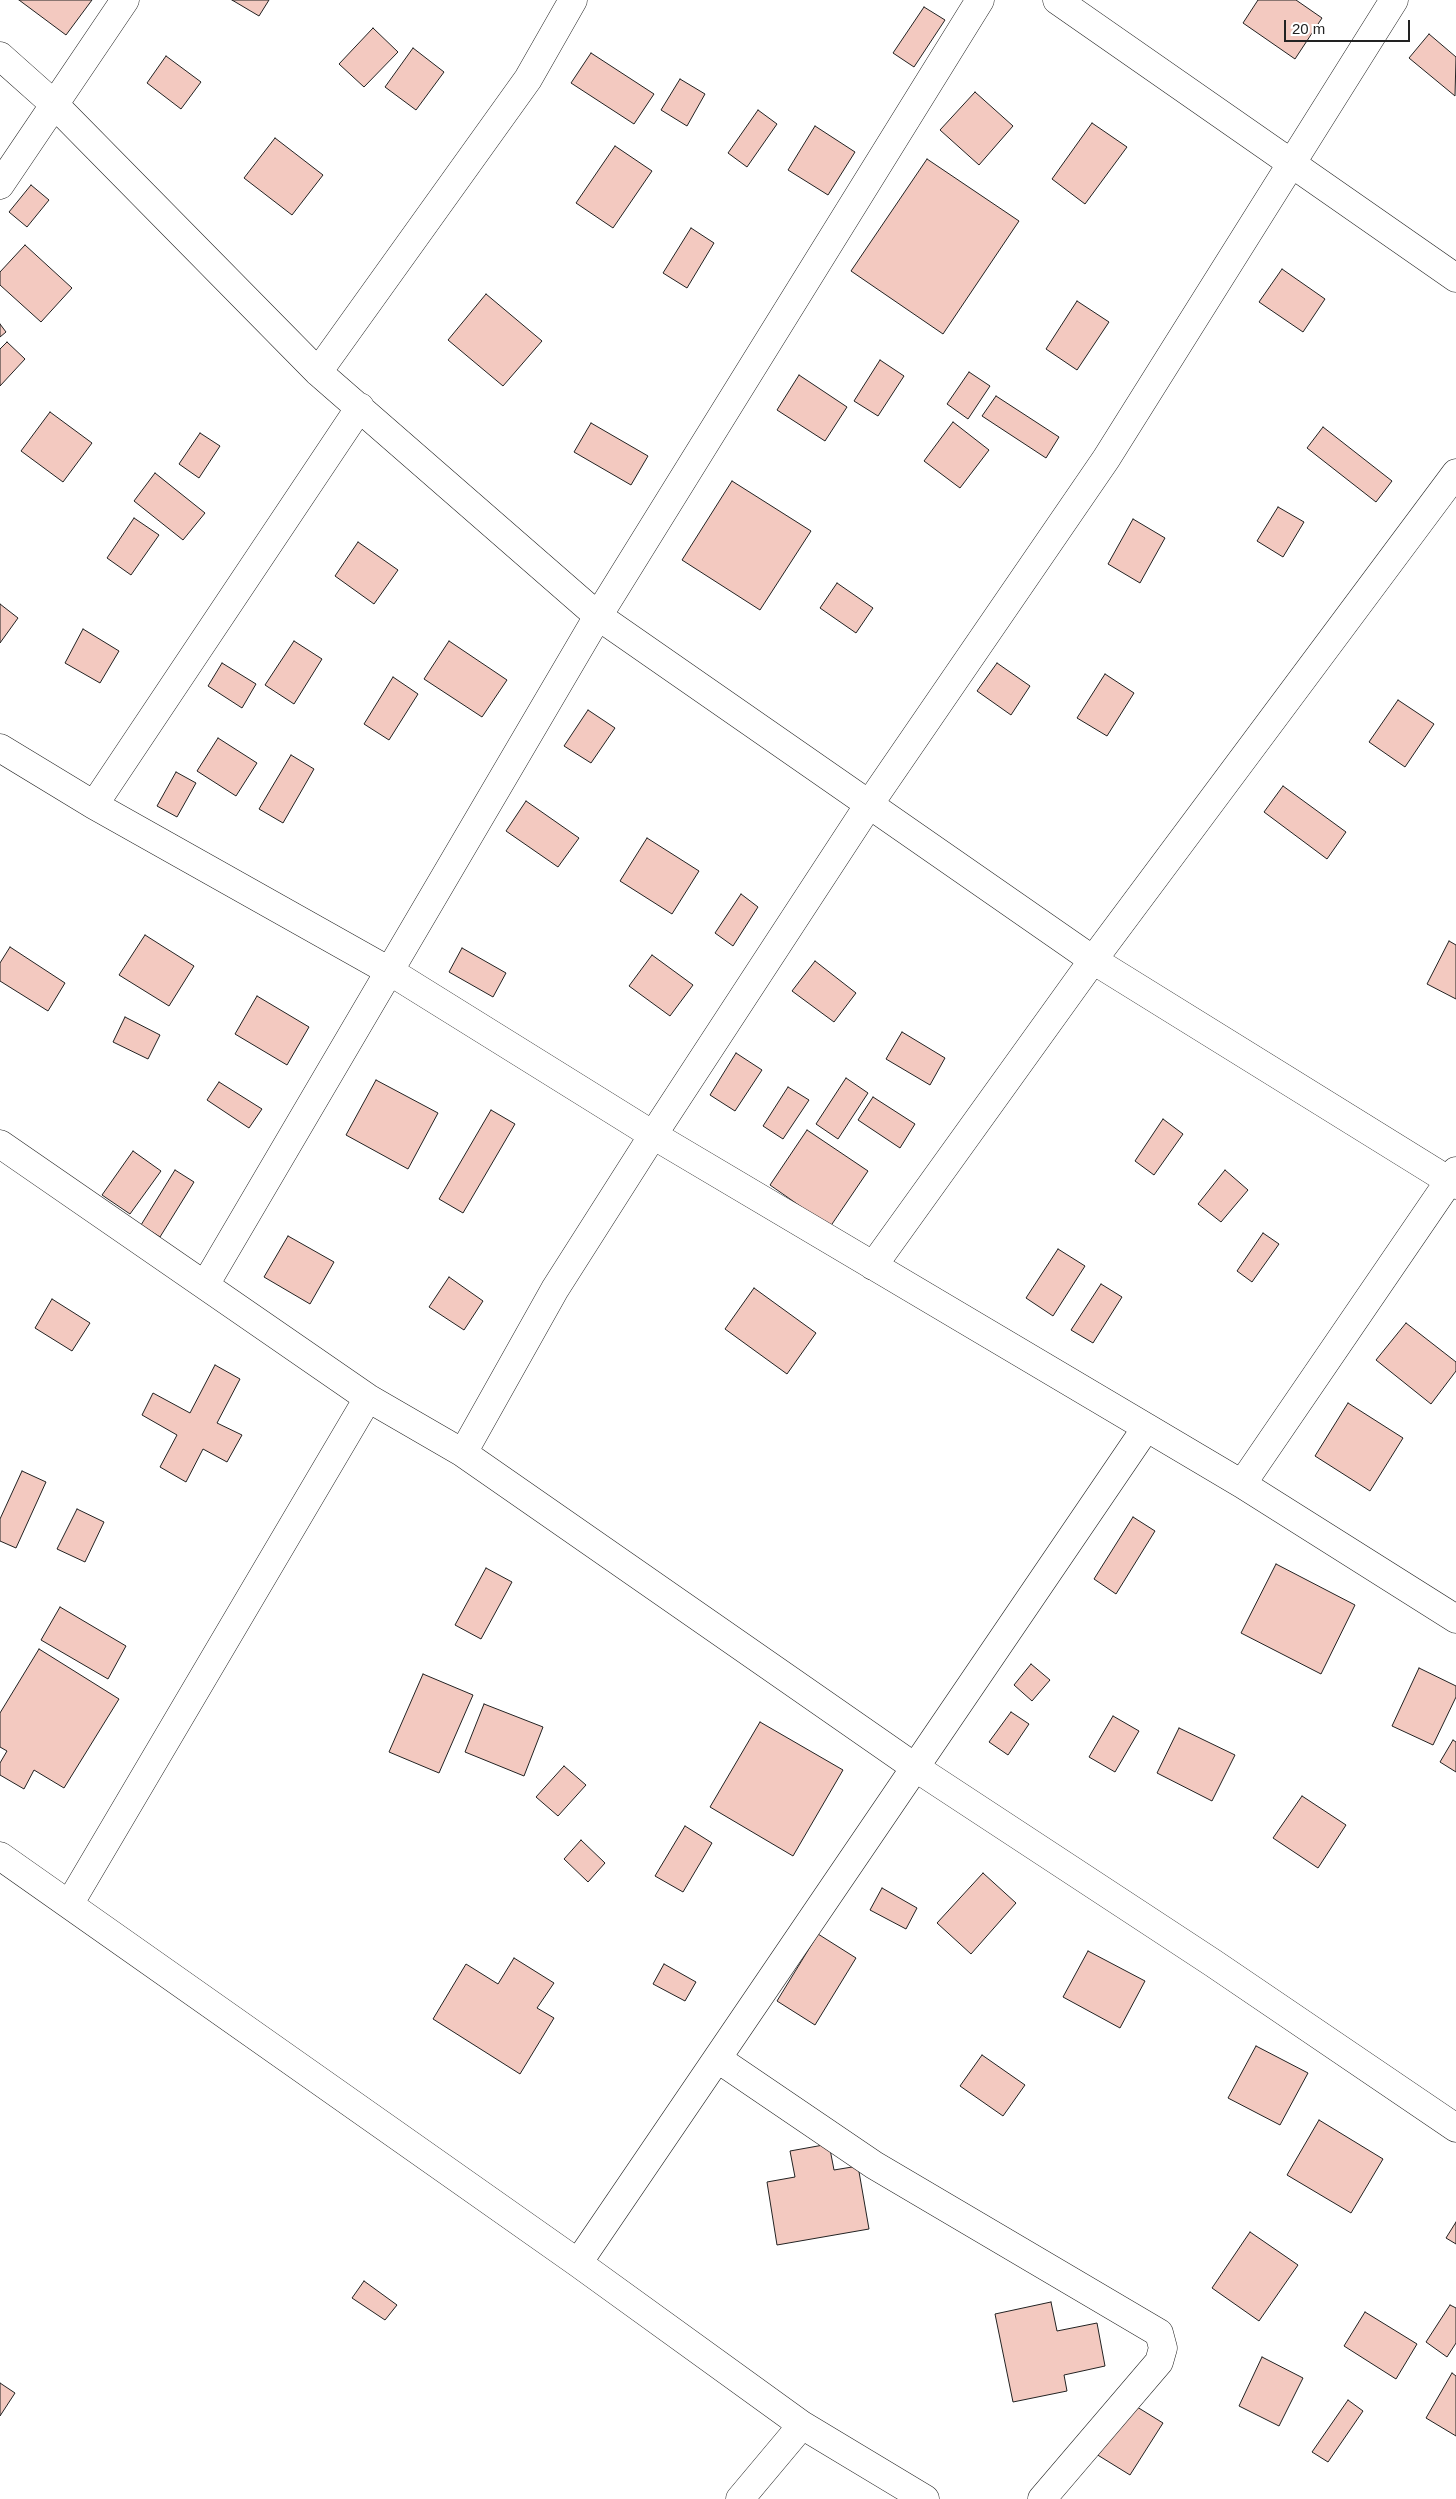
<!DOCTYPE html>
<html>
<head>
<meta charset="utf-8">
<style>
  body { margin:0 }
  #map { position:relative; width:1456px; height:2499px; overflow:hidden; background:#fff; font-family:Arial,sans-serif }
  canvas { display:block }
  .scale { position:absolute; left:1284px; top:20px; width:126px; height:22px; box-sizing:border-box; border:2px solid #222; border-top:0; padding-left:6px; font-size:15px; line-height:18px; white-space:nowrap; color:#222; -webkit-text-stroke:4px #fff; paint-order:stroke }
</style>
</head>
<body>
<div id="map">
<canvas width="1456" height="2499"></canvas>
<div class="scale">20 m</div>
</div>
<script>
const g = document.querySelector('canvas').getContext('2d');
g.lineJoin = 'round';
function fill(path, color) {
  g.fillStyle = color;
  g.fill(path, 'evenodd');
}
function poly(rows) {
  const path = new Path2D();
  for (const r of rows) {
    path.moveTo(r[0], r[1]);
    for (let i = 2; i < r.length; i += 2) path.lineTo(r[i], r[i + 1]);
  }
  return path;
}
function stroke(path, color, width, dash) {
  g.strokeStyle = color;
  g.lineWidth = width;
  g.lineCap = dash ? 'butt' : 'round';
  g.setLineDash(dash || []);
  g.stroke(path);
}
const building = poly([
  [19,0,92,0,66,35,19,0],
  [232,0,269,0,259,16,232,0],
  [1258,0,1296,0,1322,18,1295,59,1243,23,1258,0],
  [924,7,945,20,914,67,893,53,924,7],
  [373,28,398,52,364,87,339,64,373,28],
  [1429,34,1456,57,1455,96,1409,58,1429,34],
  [413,48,444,72,416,110,385,87,413,48],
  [591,53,654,94,634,124,571,83,591,53],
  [166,56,201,82,181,109,147,83,166,56],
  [680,79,705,94,687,126,661,110,680,79],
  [975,92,1013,126,979,165,940,130,975,92],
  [758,110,777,124,747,167,728,153,758,110],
  [1092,123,1127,147,1085,204,1052,179,1092,123],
  [815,126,855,152,828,195,788,170,815,126],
  [275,138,323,175,292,215,244,178,275,138],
  [615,146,652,171,613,228,576,203,615,146],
  [927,159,1019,221,943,334,851,271,927,159],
  [31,185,49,200,27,227,9,212,31,185],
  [691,228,714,243,687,288,663,273,691,228],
  [25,245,72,288,41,322,0,285,0,272,25,245],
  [1282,269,1325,299,1303,332,1259,302,1282,269],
  [486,294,542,341,503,386,448,340,486,294],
  [1077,301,1109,322,1077,370,1046,349,1077,301],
  [0,324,6,332,0,337,0,324],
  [7,342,25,359,0,386,0,349,7,342],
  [880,360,904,376,878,416,854,401,880,360],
  [969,372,990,386,968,419,947,404,969,372],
  [799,375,847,407,825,441,777,410,799,375],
  [996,396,1059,437,1046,458,982,416,996,396],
  [50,412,92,443,63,482,21,451,50,412],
  [953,422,989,450,960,488,924,461,953,422],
  [591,423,648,456,631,485,574,452,591,423],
  [1323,427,1392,481,1376,502,1307,448,1323,427],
  [200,433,220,446,199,478,179,464,200,433],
  [155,473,205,513,183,540,134,501,155,473],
  [732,481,811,531,760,610,682,560,732,481],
  [1278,507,1304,522,1283,557,1257,541,1278,507],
  [134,518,159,535,131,575,107,558,134,518],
  [1133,519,1165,538,1140,583,1108,564,1133,519],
  [358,542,398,570,374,604,335,576,358,542],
  [837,583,873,608,856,633,820,608,837,583],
  [0,604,18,618,0,643,0,604],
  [83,629,119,651,100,683,65,663,83,629],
  [294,641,322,659,294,704,265,685,294,641],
  [449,641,507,680,482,717,424,679,449,641],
  [222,663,256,684,242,708,208,686,222,663],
  [997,663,1030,686,1011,715,977,691,997,663],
  [1105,674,1134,693,1107,736,1077,718,1105,674],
  [393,677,418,694,389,740,364,724,393,677],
  [1398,700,1434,724,1405,767,1369,742,1398,700],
  [588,710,615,728,591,763,564,746,588,710],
  [218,738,257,763,236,796,197,771,218,738],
  [291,755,314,769,283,823,259,809,291,755],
  [176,772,196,783,177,817,157,806,176,772],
  [1283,786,1346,832,1327,859,1264,812,1283,786],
  [526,801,579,838,558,867,506,831,526,801],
  [647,838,699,871,672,914,620,881,647,838],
  [741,894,758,907,733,946,715,933,741,894],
  [145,935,194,966,169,1006,119,975,145,935],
  [1449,941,1456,945,1456,999,1427,984,1449,941],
  [10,947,65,983,48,1011,0,981,0,963,10,947],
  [462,948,506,973,493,997,449,972,462,948],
  [652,955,693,985,670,1016,629,986,652,955],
  [815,961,856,993,834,1022,792,991,815,961],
  [257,996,309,1027,287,1065,235,1034,257,996],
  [125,1017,160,1035,148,1059,113,1042,125,1017],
  [902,1032,945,1058,930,1085,886,1059,902,1032],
  [736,1053,762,1070,735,1111,710,1095,736,1053],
  [846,1078,868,1093,838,1139,816,1124,846,1078],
  [376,1080,438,1113,408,1169,346,1135,376,1080],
  [219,1082,262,1109,249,1128,207,1100,219,1082],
  [788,1087,809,1100,783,1139,763,1126,788,1087],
  [873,1097,915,1124,900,1148,858,1120,873,1097],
  [491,1110,515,1124,463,1213,439,1199,491,1110],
  [1163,1119,1183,1134,1154,1175,1135,1161,1163,1119],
  [807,1130,868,1171,830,1227,770,1185,807,1130],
  [133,1151,161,1171,130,1214,102,1195,133,1151],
  [175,1170,194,1182,160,1237,141,1225,175,1170],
  [1225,1170,1248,1190,1221,1222,1198,1204,1225,1170],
  [1263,1233,1279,1244,1252,1282,1237,1271,1263,1233],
  [288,1236,334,1262,310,1304,264,1277,288,1236],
  [1058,1249,1085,1266,1053,1316,1026,1298,1058,1249],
  [449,1277,483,1301,464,1330,429,1307,449,1277],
  [1101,1284,1122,1297,1093,1343,1071,1330,1101,1284],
  [754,1288,816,1333,787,1374,725,1329,754,1288],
  [52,1299,90,1323,72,1351,35,1328,52,1299],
  [1406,1323,1456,1362,1456,1371,1431,1404,1376,1360,1406,1323],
  [215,1365,240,1379,217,1423,242,1435,227,1462,203,1449,186,1482,160,1467,177,1435,142,1415,153,1393,190,1413,215,1365],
  [1348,1403,1403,1438,1370,1491,1315,1456,1348,1403],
  [22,1471,46,1482,16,1548,0,1541,0,1519,22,1471],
  [77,1509,104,1522,85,1562,57,1549,77,1509],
  [1133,1517,1155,1531,1116,1594,1094,1579,1133,1517],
  [1276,1564,1355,1605,1321,1674,1241,1633,1276,1564],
  [486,1568,512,1582,481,1639,455,1625,486,1568],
  [60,1607,126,1646,108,1679,41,1640,60,1607],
  [39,1649,119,1699,64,1788,34,1770,24,1789,0,1775,0,1763,7,1751,0,1747,0,1713,39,1649],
  [1031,1664,1050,1680,1032,1701,1014,1685,1031,1664],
  [1419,1668,1456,1686,1456,1697,1433,1745,1392,1726,1419,1668],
  [423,1674,473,1695,439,1773,389,1752,423,1674],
  [484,1704,543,1727,524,1776,465,1752,484,1704],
  [1011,1712,1029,1724,1008,1755,989,1742,1011,1712],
  [1113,1716,1139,1731,1115,1772,1089,1757,1113,1716],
  [760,1722,843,1770,793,1856,710,1807,760,1722],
  [1179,1728,1235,1755,1212,1801,1157,1773,1179,1728],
  [1453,1740,1456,1742,1456,1772,1440,1762,1453,1740],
  [564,1766,586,1785,558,1816,536,1797,564,1766],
  [1302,1796,1346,1825,1318,1868,1273,1838,1302,1796],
  [685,1826,712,1843,683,1892,655,1876,685,1826],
  [581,1840,605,1863,588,1882,564,1859,581,1840],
  [983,1873,1016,1903,971,1954,937,1923,983,1873],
  [882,1888,917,1908,906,1929,870,1910,882,1888],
  [818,1934,856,1958,815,2025,777,2001,818,1934],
  [1088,1951,1145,1981,1120,2028,1063,1997,1088,1951],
  [514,1958,554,1983,537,2008,554,2018,520,2074,433,2019,466,1964,498,1984,514,1958],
  [664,1964,696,1982,685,2001,653,1984,664,1964],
  [1256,2046,1308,2073,1280,2125,1228,2098,1256,2046],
  [982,2055,1025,2085,1003,2116,960,2086,982,2055],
  [1319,2120,1383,2159,1351,2213,1287,2175,1319,2120],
  [829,2144,834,2170,858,2166,869,2229,777,2245,767,2182,795,2177,790,2151,829,2144],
  [1456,2222,1456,2244,1446,2238,1456,2222],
  [1250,2232,1298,2265,1259,2321,1212,2288,1250,2232],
  [364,2281,397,2305,385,2320,352,2298,364,2281],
  [1051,2302,1057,2331,1097,2323,1105,2366,1064,2375,1067,2391,1013,2402,995,2314,1051,2302],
  [1450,2305,1456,2308,1456,2343,1447,2357,1426,2342,1450,2305],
  [1365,2312,1417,2344,1396,2379,1344,2346,1365,2312],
  [1262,2357,1303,2378,1279,2426,1239,2406,1262,2357],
  [1452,2373,1456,2376,1456,2436,1426,2418,1452,2373],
  [0,2383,15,2393,0,2416,0,2383],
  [1348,2400,1363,2411,1328,2462,1312,2452,1348,2400],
  [1129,2402,1163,2423,1130,2475,1096,2454,1129,2402]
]);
fill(building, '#f3c9c0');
stroke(building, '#222', 1);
const minor = poly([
  [1057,0,1456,278],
  [0,56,55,105,318,372,598,616,1093,960,1456,1185],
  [0,185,125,0],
  [318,372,528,79,573,0],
  [0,748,94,805,391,972,653,1135,1242,1484,1456,1619],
  [94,805,360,407],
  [0,1144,368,1398,463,1453,916,1768,1213,1963,1456,2128],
  [873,1266,1093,960,1456,473],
  [205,1285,598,616,980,0],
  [463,1453,555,1289,653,1135,868,806,1106,459,1394,0],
  [1242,1484,1456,1171],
  [0,1856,578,2263,802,2425,925,2499],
  [70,1903,368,1398],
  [718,2059,874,2165,1159,2333,1163,2348,1159,2362,1042,2499],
  [578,2263,1146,1428],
  [740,2499,802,2425]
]);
stroke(minor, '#222', 29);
stroke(minor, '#fff', 28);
</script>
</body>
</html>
